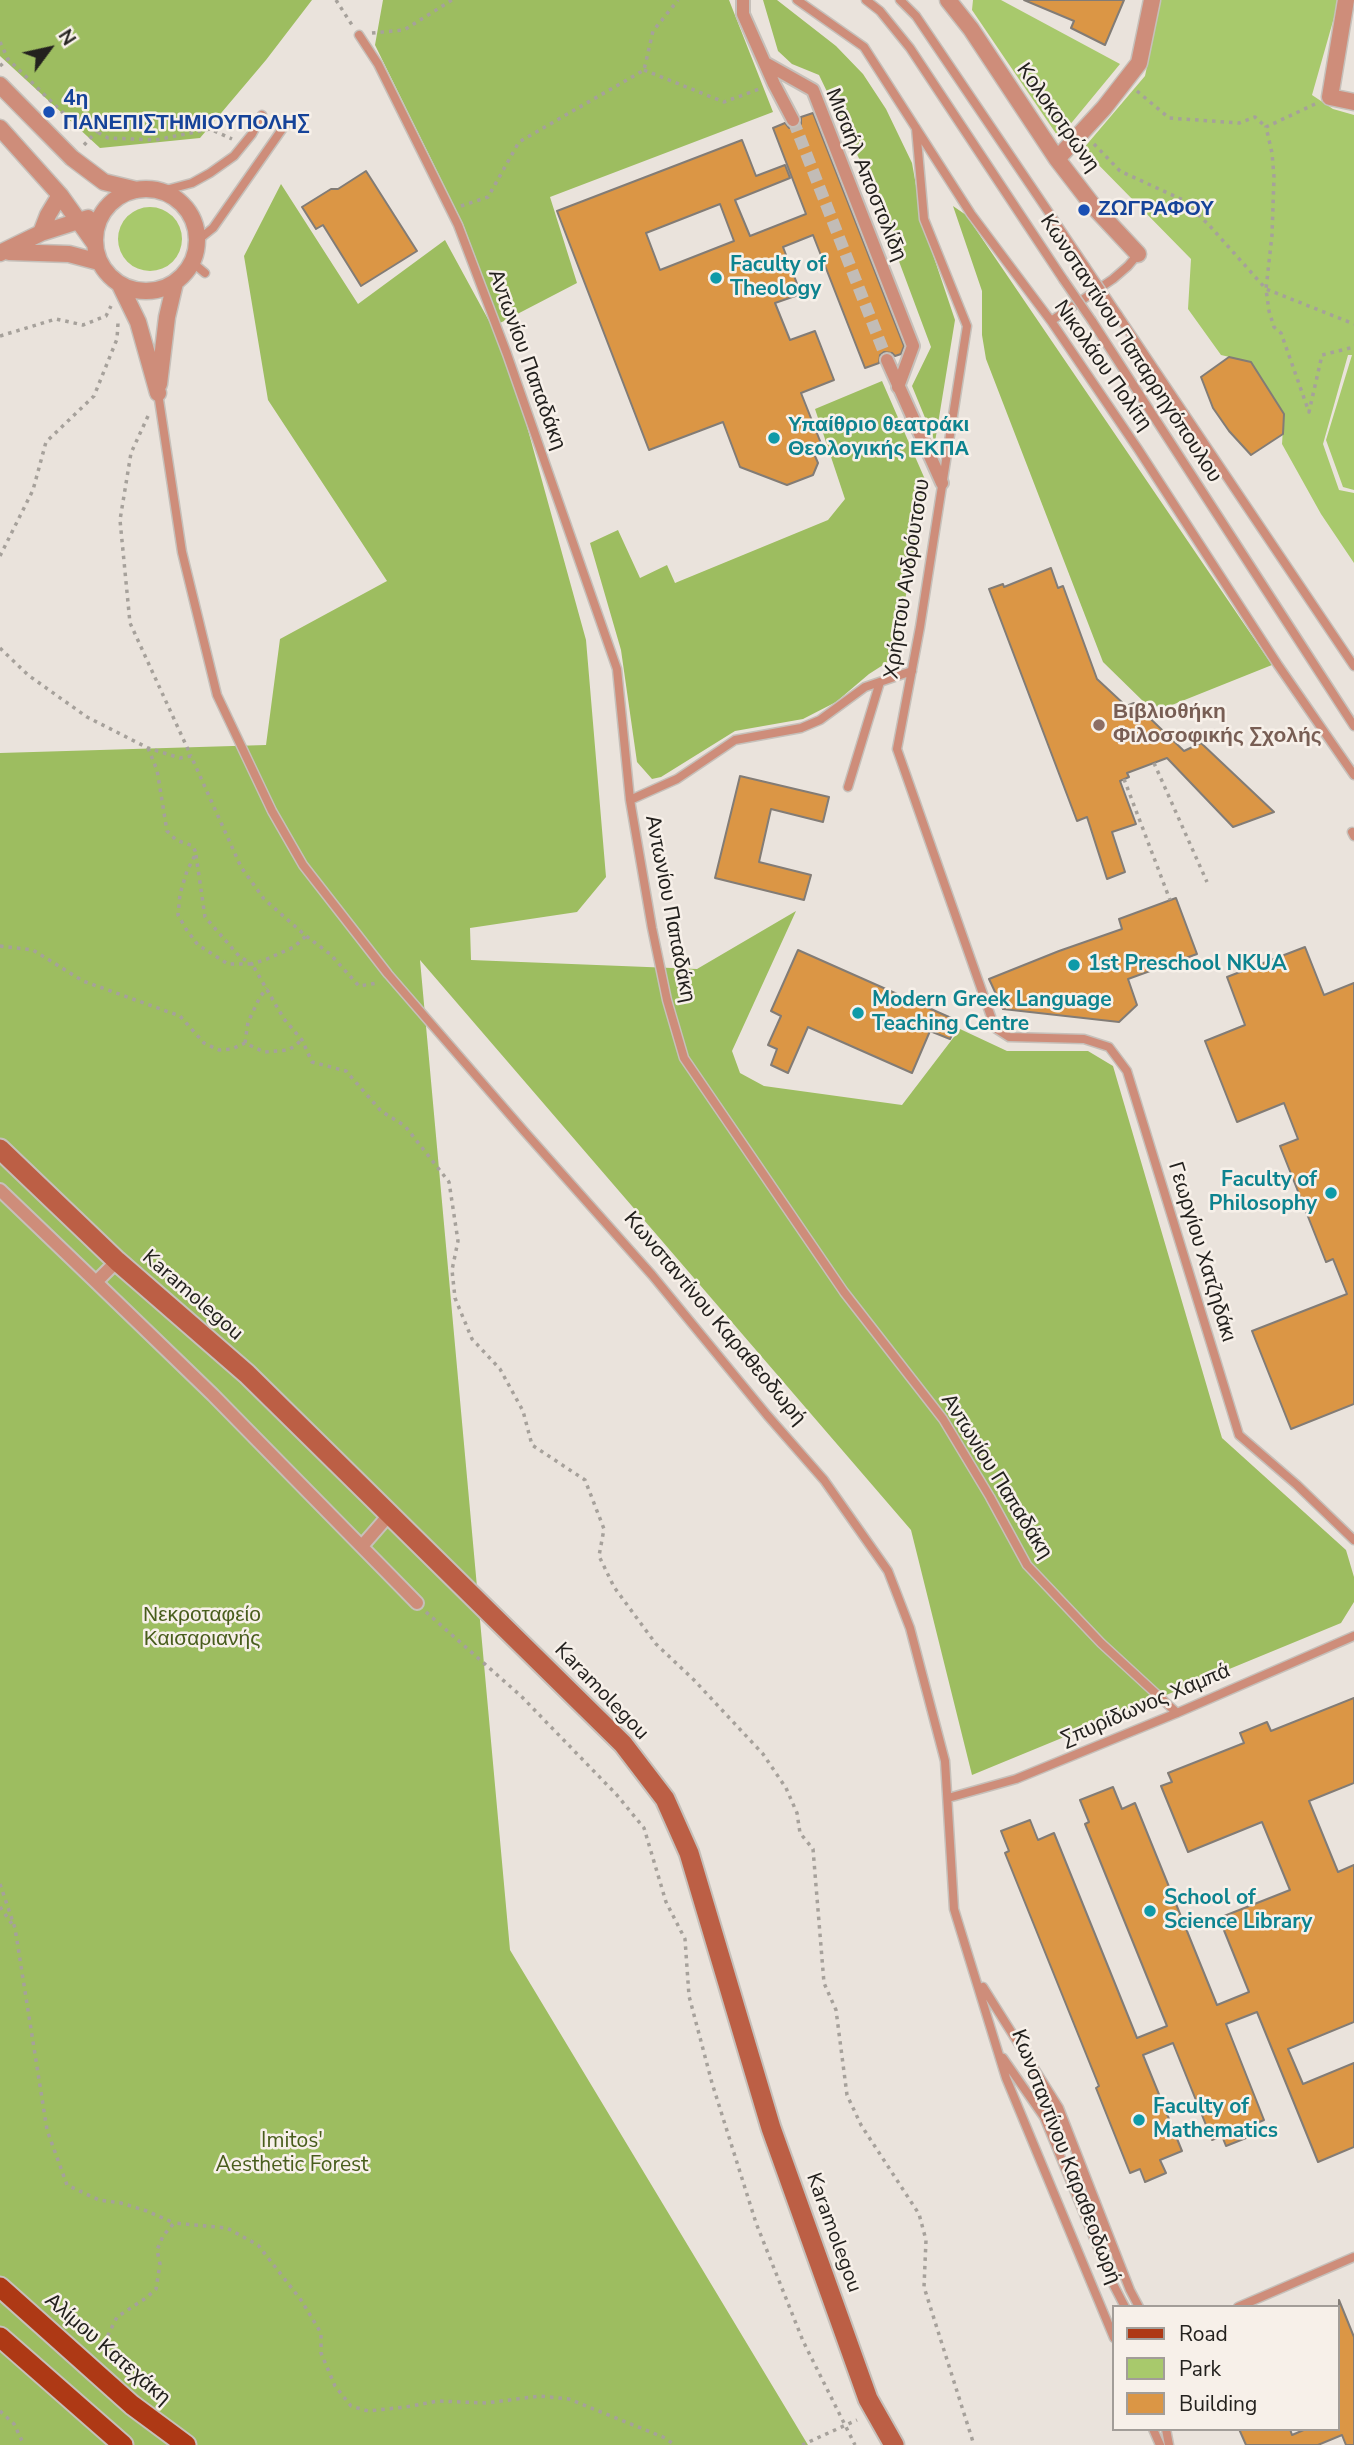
<!DOCTYPE html>
<html>
<head>
<meta charset="utf-8">
<style>
  body { margin:0 }
  #map { position:relative; width:1354px; height:2445px; overflow:hidden; background:#eae3dc; font-family:"Nunito Sans",sans-serif }
  canvas { display:block }
  .legend { position:absolute; left:1112px; top:2305px; width:228px; height:126px; box-sizing:border-box; background:#f7f0e9; border:2px solid #a29d98; margin:0; padding:9px 12px; list-style:none; font-size:21px; color:#23211e }
  .legend li { display:flex; align-items:center; gap:14px; height:35px }
  .legend b { width:35px; border:2px solid #a29d98 }
  .north { position:absolute; left:14px; top:14px; width:70px; height:70px; -webkit-text-stroke:5px #f7f0e9; paint-order:stroke; rotate:57deg; font-size:19px; font-weight:700; line-height:28px; text-align:center; color:#23211e }
  .north::after { content:''; display:block; margin:auto; width:24px; height:32px; background:#23211e; clip-path:polygon(50% 0,100% 100%,50% 72%,0 100%) }
</style>
</head>
<body>
<div id="map">
<canvas width="1354" height="2445"></canvas>
<ul class="legend">
<li><b style="height:9px;background:#ae3915"></b>Road</li>
<li><b style="height:19px;background:#a8c96c"></b>Park</li>
<li><b style="height:19px;background:#db9645"></b>Building</li>
</ul>
<div class="north">N</div>
</div>
<script>
const g = document.querySelector('canvas').getContext('2d');
g.lineJoin = 'round';
function fill(path, color) {
  g.fillStyle = color;
  g.fill(path, 'evenodd');
}
function poly(rows) {
  const path = new Path2D();
  for (const r of rows) {
    if (r.length === 3) {
      path.moveTo(r[0] + r[2], r[1]);
      path.arc(r[0], r[1], r[2], 0, 2 * Math.PI);
      continue;
    }
    path.moveTo(r[0], r[1]);
    for (let i = 2; i < r.length; i += 2) path.lineTo(r[i], r[i + 1]);
  }
  return path;
}
function stroke(path, color, width, dash) {
  g.strokeStyle = color;
  g.lineWidth = width;
  g.lineCap = dash ? 'butt' : 'round';
  g.setLineDash(dash || []);
  g.stroke(path);
}
function label(font, color, halo, rows, align = 'center') {
  g.font = font + ' "Nunito Sans",sans-serif';
  g.lineWidth = 5;
  g.setLineDash([]);
  g.textBaseline = 'middle';
  g.strokeStyle = halo;
  g.fillStyle = color;
  for (const [text, x, y, turn = 0] of rows) {
    g.save();
    g.translate(x, y);
    g.rotate((+turn || 0) * Math.PI / 180);
    g.textAlign = isNaN(turn) ? turn : align;
    if (halo) g.strokeText(text, 0, 0);
    g.fillText(text, 0, 0);
    g.restore();
  }
}
fill(poly([
  [973,0,1001,0,1120,64,1059,138,972,10],
  [1161,0,1339,0,1312,95,1333,109,1354,115,1354,490,1343,487,1326,440,1352,355,1348,355,1323,444,1339,490,1354,493,1354,563,1321,514,1282,444,1284,414,1251,362,1221,355,1188,309,1191,259,1083,149,1145,76],
  [150,239,32]
]), '#a8c96c');
fill(poly([
  [0,0,312,0,266,60,200,138,100,148,0,56],
  [383,0,729,0,773,112,550,197,577,283,500,323,463,224,375,45],
  [763,0,777,0,836,46,863,74,886,109,912,163,923,225,955,320,935,442,912,386,931,347,866,173,819,75,792,64,778,51],
  [281,184,358,304,445,240,507,354,586,640,606,877,577,912,470,928,471,960,697,969,796,911,732,1051,740,1073,764,1086,902,1105,960,1029,1007,1051,1088,1051,1113,1066,1222,1438,1346,1550,1354,1577,1354,1602,1341,1623,972,1775,911,1530,420,960,510,1950,808,2445,0,2445,0,753,266,745,280,639,387,581,268,400,244,256],
  [953,206,966,215,1272,665,1167,707,1148,706,1103,662,986,359,982,335,982,291],
  [882,381,927,484,894,658,869,674,836,702,803,719,735,731,661,777,652,779,637,762,621,650,590,543,618,530,640,578,667,565,675,583,828,520,845,499,815,409]
]), '#9dbd60');
const building = poly([
  [1024,0,1124,0,1105,45,1071,28,1074,21,1024,0],
  [813,113,904,346,901,354,895,356,892,353,884,352,880,355,879,363,865,368,813,235,783,247,801,294,775,303,790,340,815,331,834,380,801,393,824,451,815,456,818,463,813,475,787,485,740,467,723,422,649,450,557,211,742,140,756,176,785,165,790,178,735,200,750,236,806,214,773,128,785,123,789,128,796,128,801,124,801,117,813,113],
  [720,204,734,241,660,270,646,233,720,204],
  [366,171,417,251,361,286,323,225,316,229,302,207,331,189,338,189,366,171],
  [1229,357,1251,362,1284,414,1283,434,1251,455,1229,431,1213,408,1201,377,1229,357],
  [1051,568,1058,588,1063,586,1097,679,1126,706,1134,703,1184,751,1201,743,1274,812,1233,827,1167,758,1127,773,1129,777,1120,781,1136,824,1112,832,1125,872,1107,879,1087,817,1077,821,989,589,1003,584,1004,587,1051,568],
  [740,776,829,797,823,822,771,809,759,862,811,875,804,900,715,878,740,776],
  [1176,898,1197,954,1128,979,1137,1005,1119,1022,1003,1009,989,979,1059,951,1122,929,1119,919,1176,898],
  [1305,947,1324,995,1354,983,1354,1404,1291,1429,1252,1331,1347,1294,1333,1259,1326,1262,1280,1146,1298,1139,1284,1103,1237,1122,1205,1041,1245,1025,1227,977,1305,947],
  [798,950,958,1021,950,1039,930,1031,912,1073,808,1027,788,1073,771,1065,777,1049,768,1045,781,1016,771,1011,798,950],
  [1354,1698,1354,1783,1309,1801,1338,1872,1354,1865,1354,2022,1288,2049,1303,2084,1354,2063,1354,2147,1318,2162,1257,2012,1226,2024,1264,2120,1243,2129,1246,2138,1226,2146,1222,2136,1212,2140,1173,2043,1143,2055,1182,2151,1160,2160,1166,2173,1145,2182,1140,2169,1130,2173,1096,2088,1099,2086,1005,1853,1009,1851,1001,1831,1030,1820,1038,1840,1054,1833,1137,2038,1167,2026,1085,1824,1089,1822,1080,1800,1113,1787,1122,1809,1135,1803,1217,2005,1249,1992,1219,1918,1290,1890,1262,1822,1188,1852,1161,1786,1172,1782,1168,1773,1244,1743,1240,1733,1267,1722,1271,1731,1354,1698],
  [1339,2300,1354,2337,1354,2445,1346,2445,1342,2435,1318,2445,1246,2445,1239,2429,1290,2429,1292,2435,1306,2429,1338,2429,1339,2300]
]);
fill(building, '#db9645');
stroke(building, '#827c76', 2);
stroke(poly([
  [793,120,887,360]
]), '#c2bcb6', 12, [12, 6]);
const service = poly([
  [797,0,864,47,971,214,1051,321,1138,449,1278,665,1354,775],
  [866,0,880,11,910,48,1063,279],
  [900,0,916,16,1085,266],
  [359,35,378,64,458,225,507,354,617,669,630,800,652,928,667,1000,684,1058,844,1292,943,1419,990,1497,1027,1565,1101,1643,1177,1713],
  [916,128,924,219,967,326,920,627,897,749,995,1028,1009,1037,1084,1039,1109,1047,1127,1071,1239,1435,1297,1485,1354,1540],
  [162,191,192,183,210,173,234,156,252,134,262,115],
  [198,240,213,228,285,125],
  [193,263,205,273],
  [1118,315,1354,666],
  [1051,321,1113,279,1128,266,1138,254],
  [1092,321,1354,726],
  [158,393,182,552,217,695,272,811,303,865,388,974,524,1131,652,1275,767,1415,824,1480,888,1571,910,1628,945,1761,954,1909,1006,2078,1114,2338],
  [848,787,880,682],
  [630,800,677,779,735,740,801,728,820,720,865,687,912,671],
  [1352,832,1354,836],
  [948,1798,1016,1779,1177,1713,1354,1636],
  [983,1987,1059,2108,1130,2290,1139,2307],
  [1003,2058,1044,2117,1112,2282,1125,2307],
  [1238,2307,1354,2257],
  [1153,2429,1160,2445],
  [1166,2429,1169,2445]
]);
const pedestrian = poly([
  [743,0,743,14,774,84,793,120],
  [765,63,813,90,913,346,898,387],
  [887,360,942,483],
  [0,1190,96,1282,117,1261],
  [96,1282,213,1395,417,1603],
  [362,1546,389,1515]
]);
const minor = poly([
  [948,0,971,29,1057,159,1094,207,1138,254],
  [1346,0,1330,97,1354,102],
  [0,85,72,158,104,182,137,190],
  [0,128,60,195,95,244],
  [1057,159,1104,108,1139,63,1152,0],
  [146,240,51],
  [41,233,48,215,60,195],
  [9,252,69,254,99,262],
  [0,253,41,233,88,218],
  [120,285,138,322,158,393],
  [159,384,167,317,175,283]
]);
const secondary = poly([
  [0,1149,117,1261,247,1374,623,1744,665,1799,689,1853,771,2128,868,2399,894,2445]
]);
const primary = poly([
  [0,2287,132,2405,186,2445],
  [0,2337,123,2445]
]);
stroke(service, '#c6c0ba', 11);
stroke(pedestrian, '#c6c0ba', 16);
stroke(minor, '#c6c0ba', 19);
stroke(secondary, '#c6c0ba', 23);
stroke(primary, '#c6c0ba', 23);
stroke(poly([
  [336,0,352,25],
  [372,33,404,30,452,0],
  [0,42,8,59,62,112,108,138,156,140,210,129,232,139],
  [0,66,8,59],
  [644,70,724,102,762,88],
  [1137,91,1169,118,1239,123,1255,117,1266,127],
  [1315,104,1266,127,1272,153,1274,177,1272,235,1266,289,1269,311,1274,327,1281,333,1309,412,1322,355,1354,347],
  [1094,144,1120,171,1183,200,1209,225,1266,289,1354,324],
  [84,145,97,131],
  [461,206,488,197,519,142,644,70,653,31,678,0],
  [0,336,56,319,83,325,106,316,111,306],
  [148,416,131,453,120,520,130,623,191,756],
  [0,556,33,490,46,442,94,396,117,339,118,323],
  [0,648,28,675,87,717,148,748,180,758,191,756,241,867,264,899,306,936,330,954,359,986,378,983],
  [148,748,157,770,167,831,176,840,193,846,196,853,187,871,180,894,178,915,186,929,198,945,228,964,252,964,284,1019,302,1040,312,1062,346,1071,381,1111,405,1126,449,1182,458,1241,452,1270,455,1298,472,1339,500,1369,523,1411,532,1445,585,1480,604,1529,599,1556,614,1587,656,1644,694,1680,763,1754,786,1788,797,1813,800,1833,813,1849,824,1983,836,2010,847,2095,861,2125,919,2214,926,2240,924,2287,974,2445],
  [1154,763,1207,882],
  [1124,779,1170,900],
  [196,855,205,917,239,956,252,964,267,959,294,947,306,936],
  [0,946,33,950,83,981,180,1016,204,1043,219,1050,232,1049,245,1043,264,1052,289,1050,302,1040],
  [245,1043,248,1022,260,997,267,988],
  [426,1612,521,1696,616,1794,644,1828,666,1902,685,1939,689,1996,712,2083,756,2223,803,2341,855,2445],
  [0,1884,15,1928,47,2130,67,2185,99,2200,121,2203,147,2211,174,2223],
  [0,1907,12,1924],
  [100,2351,117,2317,146,2298,156,2289,160,2264,157,2250,163,2236,174,2223,227,2228,258,2245,301,2300,321,2333,321,2353,335,2386,351,2406,368,2411,406,2407,438,2401,486,2403,540,2396,569,2399,663,2437,675,2445],
  [0,2411,14,2424,24,2445],
  [802,2445,857,2420]
]), '#a6a19b', 3.5, [3.5, 5]);
stroke(service, '#ce8d7a', 8);
stroke(pedestrian, '#ce8d7a', 12);
stroke(minor, '#ce8d7a', 16);
stroke(secondary, '#bc5f45', 19);
stroke(primary, '#ae3915', 19);
const serviceBridge = poly([
  [1085,266,1118,315],
  [1063,279,1092,321]
]);
stroke(serviceBridge, '#c6c0ba', 11, []);
stroke(serviceBridge, '#ce8d7a', 8);
for (const [x, y, r, color] of [
  [49,112,7,"#1a4fb4"],
  [1084,210,7,"#1a4fb4"],
  [716,278,7,"#0f9aa8"],
  [774,438,7,"#0f9aa8"],
  [1099,725,7,"#8d6e63"],
  [1074,965,7,"#0f9aa8"],
  [858,1013,7,"#0f9aa8"],
  [1331,1193,7,"#0f9aa8"],
  [1150,1911,7,"#0f9aa8"],
  [1139,2120,7,"#0f9aa8"]
]) {
  const dot = new Path2D();
  dot.arc(x, y, r, 0, 2 * Math.PI);
  g.fillStyle = color;
  g.fill(dot);
  stroke(dot, '#f7f0e9', 2.5);
}
label('bold 21px', '#164399', '#f7f0e9', [
  ["4η",63,100],
  ["ΠΑΝΕΠΙΣΤΗΜΙΟΥΠΟΛΗΣ",63,124],
  ["ΖΩΓΡΑΦΟΥ",1098,210]
], 'left');
label('21px', '#23211e', '#f7f0e9', [
  ["Κολοκοτρώνη",1057,118,55],
  ["Μισαήλ Αποστολίδη",865,175,68],
  ["Κωνσταντίνου Παπαρρηγόπουλου",1130,349,57],
  ["Αντωνίου Παπαδάκη",526,360,70],
  ["Νικολάου Πολίτη",1102,366,55],
  ["Χρήστου Ανδρόυτσου",908,579,-81],
  ["Αντωνίου Παπαδάκη",669,909,79],
  ["Γεωργίου Χατζηδάκι",1201,1252,73],
  ["Karamolegou",192,1296,41],
  ["Κωνσταντίνου Καραθεοδωρή",714,1319,50],
  ["Αντωνίου Παπαδάκη",996,1477,58],
  ["Karamolegou",601,1692,46],
  ["Σπυρίδωνος Χαμπά",1146,1706,-23],
  ["Κωνσταντίνου Καραθεοδωρή",1065,2157,69],
  ["Karamolegou",833,2233,70],
  ["Αλίμου Κατεχάκη",107,2350,41]
]);
label('bold 21px', '#0d838f', '#f7f0e9', [
  ["Faculty of",730,266],
  ["Theology",730,290],
  ["Υπαίθριο θεατράκι",788,426],
  ["Θεολογικής ΕΚΠΑ",788,450],
  ["1st Preschool NKUA",1088,965],
  ["Modern Greek Language",872,1001],
  ["Teaching Centre",872,1025],
  ["Faculty of",1317,1181,"right"],
  ["Philosophy",1317,1205,"right"],
  ["School of",1164,1899],
  ["Science Library",1164,1923],
  ["Faculty of",1153,2108],
  ["Mathematics",1153,2132]
], 'left');
label('bold 21px', '#785e54', '#f7f0e9', [
  ["Βιβλιοθήκη",1113,713],
  ["Φιλοσοφικής Σχολής",1113,737]
], 'left');
label('21px', '#485d1c', '#f7f0e9', [
  ["Νεκροταφείο",202,1616],
  ["Καισαριανής",202,1640],
  ["Imitos'",292,2142],
  ["Aesthetic Forest",292,2166]
]);
</script>
</body>
</html>
